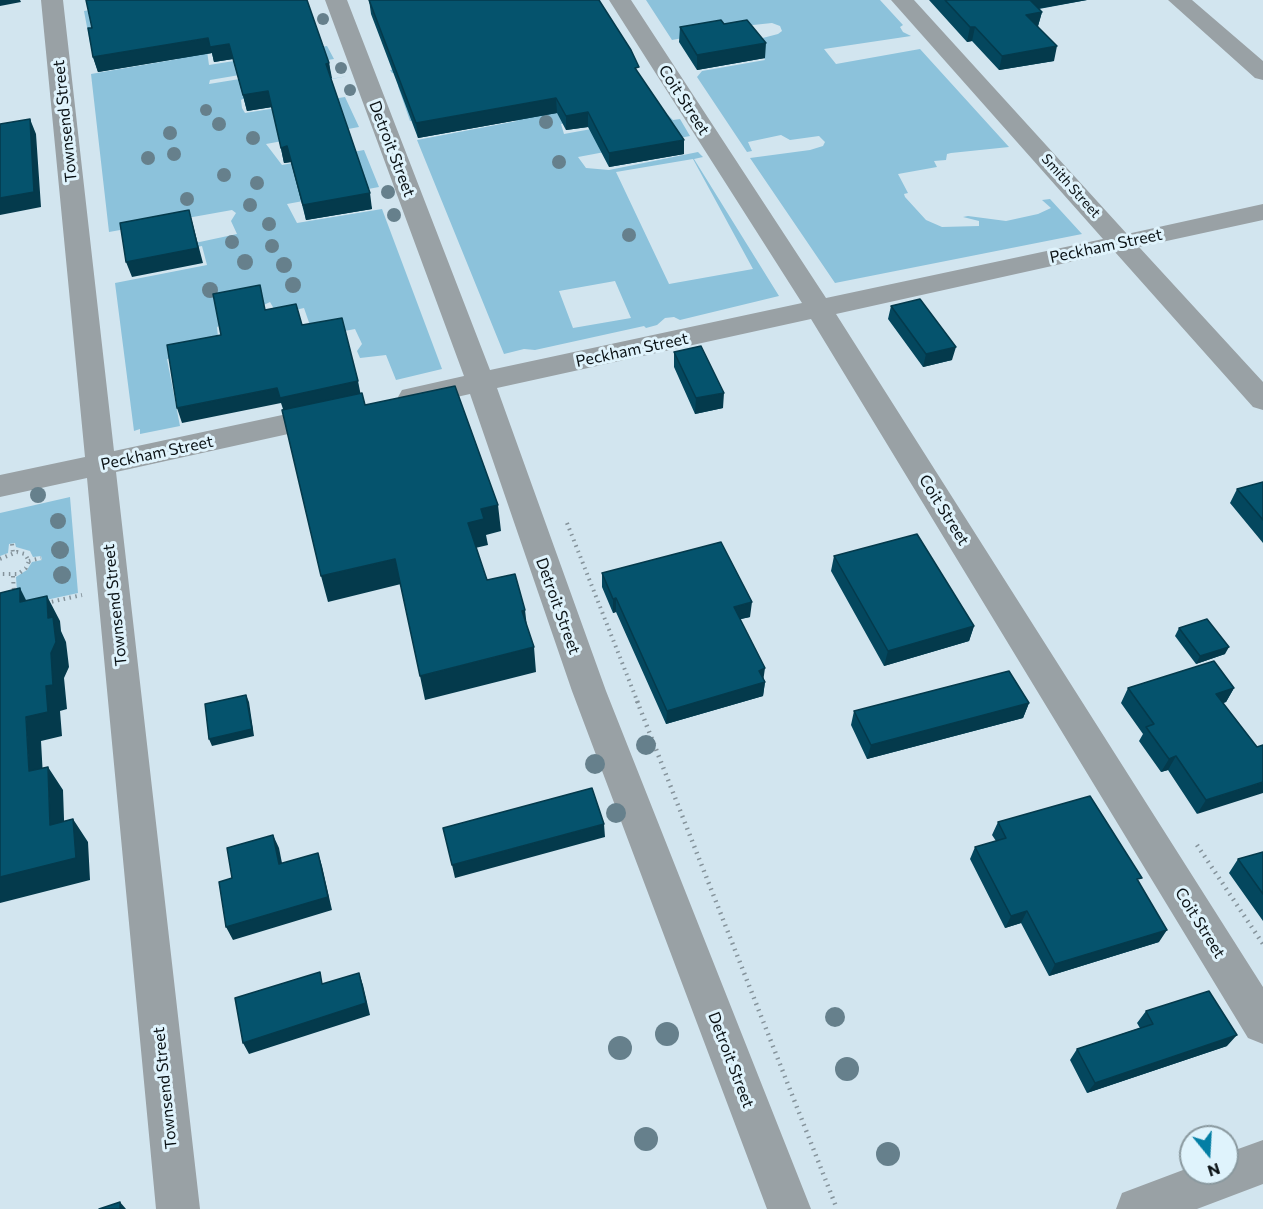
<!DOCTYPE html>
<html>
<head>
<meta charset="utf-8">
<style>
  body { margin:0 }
  #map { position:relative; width:1263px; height:1209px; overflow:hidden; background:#d2e5ef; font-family:Commissioner,sans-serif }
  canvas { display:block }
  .north { position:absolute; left:1179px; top:1125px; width:60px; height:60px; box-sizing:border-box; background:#dff3fc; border:2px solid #8a999f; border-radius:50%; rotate:162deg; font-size:16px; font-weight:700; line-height:24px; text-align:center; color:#0a1114 }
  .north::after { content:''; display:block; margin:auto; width:21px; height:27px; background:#037ea4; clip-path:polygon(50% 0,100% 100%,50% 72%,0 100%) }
</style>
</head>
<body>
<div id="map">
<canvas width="1263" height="1209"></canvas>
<div class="north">N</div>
</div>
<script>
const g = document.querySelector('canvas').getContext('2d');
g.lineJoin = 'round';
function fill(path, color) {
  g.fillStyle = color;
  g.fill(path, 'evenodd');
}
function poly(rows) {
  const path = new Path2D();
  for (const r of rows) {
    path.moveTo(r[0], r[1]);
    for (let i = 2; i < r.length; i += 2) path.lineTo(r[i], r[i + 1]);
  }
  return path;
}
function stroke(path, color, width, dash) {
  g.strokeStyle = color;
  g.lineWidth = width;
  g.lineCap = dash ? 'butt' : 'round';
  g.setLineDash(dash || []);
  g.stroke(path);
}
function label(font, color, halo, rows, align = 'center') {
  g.font = font + ' Commissioner,sans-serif';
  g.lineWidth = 6;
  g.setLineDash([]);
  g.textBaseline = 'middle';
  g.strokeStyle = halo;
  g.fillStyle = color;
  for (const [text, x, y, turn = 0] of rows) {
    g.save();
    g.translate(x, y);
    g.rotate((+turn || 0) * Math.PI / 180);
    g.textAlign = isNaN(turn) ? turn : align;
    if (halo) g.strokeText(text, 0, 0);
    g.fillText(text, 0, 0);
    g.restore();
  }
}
fill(poly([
  [153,0,213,32,314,17,213,34,202,51,321,31,207,51,209,65,327,46,334,59,210,80,209,84,258,76,265,91,347,76,246,97,241,100,242,108,245,113,345,97,359,127,266,144,282,165,364,150,379,187,287,204,297,223,382,209,442,369,396,380,386,355,360,358,357,351,362,344,355,329,314,337,304,308,277,314,270,302,217,327,218,337,210,351,167,359,180,426,140,434,140,429,134,431,115,283,207,265,202,246,169,252,167,249,237,234,231,221,236,213,232,210,109,232,91,74,178,59,171,37,133,36,90,43,84,11],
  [646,0,880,0,903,25,900,27,903,32,911,36,824,49,836,64,920,49,1009,147,951,153,947,154,946,160,934,161,937,167,898,174,908,193,904,194,905,197,926,220,942,227,979,226,979,221,963,217,968,216,1006,221,1038,214,1051,208,1042,200,1050,199,1082,234,835,283,750,158,810,150,823,146,825,142,819,136,790,140,781,135,748,142,752,151,747,152,697,77,702,71,765,60,755,40,778,34,782,31,780,26,772,23,753,25,672,40],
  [501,53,573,120,561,124,564,134,668,115,673,120,680,119,690,136,578,157,586,168,609,170,698,152,703,157,694,159,779,296,680,320,674,317,665,318,657,325,646,328,644,326,535,350,524,349,504,354,417,140,517,121,510,111,487,109,410,121,398,86,499,70,498,57,392,73,390,70],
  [693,159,753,269,669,284,616,172],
  [615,281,631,318,573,328,559,291],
  [70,497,78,593,18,606,16,577,27,570,32,562,42,560,41,556,33,557,30,551,16,547,15,543,9,544,8,553,0,556,0,513]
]), '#8cc2db');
stroke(poly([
  [567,523,638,703],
  [12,544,13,553],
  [0,559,17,552,25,554,29,561,26,568,18,574,0,574],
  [29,561,41,558],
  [13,576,14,594],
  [46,603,82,595]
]), '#85939b', 4, [1.5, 4.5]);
stroke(poly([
  [637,701,837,1209],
  [1197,845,1263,944]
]), '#85939b', 4.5, [1.5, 5]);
fill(poly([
  [41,0,63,0,114,451,329,405,339,408,344,415,339,422,329,425,116,472,200,1209,156,1209,87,478,0,497,0,475,85,457,41,0],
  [325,0,347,0,490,370,802,303,609,0,631,0,826,298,1103,239,891,0,914,0,1127,234,1263,204,1263,220,1139,247,1263,382,1263,410,1253,407,1115,252,836,314,1263,987,1263,1044,1248,1038,811,319,497,388,606,691,811,1209,767,1209,572,691,470,394,412,407,402,404,398,397,402,390,464,376,325,0],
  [1168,0,1192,0,1263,61,1263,80,1255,78,1168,0],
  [1263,1140,1263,1184,1197,1209,1116,1209,1122,1193,1191,1167,1191,1173,1227,1173,1227,1153,1263,1140]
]), '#99a1a5');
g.fillStyle = '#66808c';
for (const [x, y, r] of [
  [323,19,6],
  [341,68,6],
  [350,90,6],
  [206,110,6],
  [546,122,7],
  [219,124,7],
  [170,133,7],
  [253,138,7],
  [174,154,7],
  [148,158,7],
  [559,162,7],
  [224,175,7],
  [257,183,7],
  [388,192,7],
  [187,199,7],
  [250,205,7],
  [394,215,7],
  [269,224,7],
  [629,235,7],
  [232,242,7],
  [272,246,7],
  [245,262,8],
  [284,265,8],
  [293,285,8],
  [210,290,8],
  [38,495,8],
  [58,521,8],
  [60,550,9],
  [62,575,9],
  [646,745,10],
  [595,764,10],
  [616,813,10],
  [835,1017,10],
  [667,1034,12],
  [620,1048,12],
  [847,1069,12],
  [646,1139,12],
  [888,1154,12]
]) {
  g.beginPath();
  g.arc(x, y, r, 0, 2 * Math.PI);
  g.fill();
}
fill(poly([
  [369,0,639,74,684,154,609,167,588,127,566,130,557,113,418,138,371,14],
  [929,0,1087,0,1039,9,1042,12,1038,26,1054,61,999,70,972,41,967,42],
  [724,24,765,58,697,70,679,42,680,27],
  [88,28,329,63,331,78,372,209,306,220,291,162,284,163,272,107,247,111,233,59,214,62,212,53,98,72,93,57],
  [891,306,952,360,923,367,888,319],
  [674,352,723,408,695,414,674,367],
  [1263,482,1263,543,1230,503,1237,489],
  [834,556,974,626,969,641,884,666,831,571],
  [602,573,750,617,740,619,765,682,763,696,666,724,616,612,613,613,602,587],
  [1179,628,1225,654,1196,664,1175,636],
  [1128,688,1234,688,1226,702,1223,703,1257,747,1197,814,1168,770,1161,772,1139,741,1143,734,1121,703],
  [1029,703,1023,718,867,759,851,725,854,711],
  [998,822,1139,882,1159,942,1049,976,1021,923,1005,928,970,859,975,847,996,841,992,835],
  [1263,852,1263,921,1229,873,1238,859],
  [1146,1011,1227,1046,1087,1093,1070,1060,1077,1049,1140,1028,1137,1023]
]), '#04475e');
fill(poly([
  [0,0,20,0,21,2,0,6],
  [1026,0,1087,0,1024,11],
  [1042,12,1038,26,1026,15],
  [970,27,975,27,972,41,967,42],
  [208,38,229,44,233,59,214,62,212,53,98,72,93,57],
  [766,43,765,58,697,70,697,55],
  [1057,46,1054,61,999,70,1002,56],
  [329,63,332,78,329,79,326,64],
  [268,91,272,107,247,111,243,95],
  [556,98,557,113,418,138,416,123],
  [588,112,588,127,566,130,566,116],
  [30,119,36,134,41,207,0,215,0,198],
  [684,140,684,154,609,167,609,153],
  [287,146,291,162,284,163,281,148],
  [370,193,372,209,306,220,303,205],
  [189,210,203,263,132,277,126,262],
  [956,347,952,360,923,367,926,354],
  [358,381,361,396,284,412,281,403,182,423,177,408,277,388],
  [724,393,723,408,695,414,696,398],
  [498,505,501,531,486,535,488,545,471,549,468,523,481,509],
  [395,559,401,584,328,602,321,576],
  [20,588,33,614,20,602],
  [47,596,60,621,61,631,66,642,69,667,64,678,67,709,60,711,62,736,41,741,44,795,29,771,26,717,46,686,48,618],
  [616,598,616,612,613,613,613,599],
  [752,602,750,617,733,621,734,607],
  [525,610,528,635,522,611],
  [974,626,969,641,884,666,888,651],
  [534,647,536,672,425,700,420,676],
  [1229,647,1225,654,1196,664,1200,656],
  [765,668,763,682,759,671],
  [765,682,763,696,666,724,667,711],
  [1234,688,1226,702,1208,708,1216,694],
  [246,695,249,702,254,736,212,746,209,739],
  [1029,703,1023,718,867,759,871,745],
  [1176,756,1168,770,1161,772,1169,759],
  [48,767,63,790,65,848,50,825],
  [1263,782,1263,793,1197,814,1206,800],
  [73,819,88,842,90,880,0,903,0,877],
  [604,824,605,837,455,878,452,865],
  [273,835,279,848,285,878,279,864],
  [318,853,322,866,332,910,233,940,226,927],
  [1027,911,1021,923,1005,928,1011,916],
  [1167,930,1159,942,1049,976,1055,964],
  [359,973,363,985,370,1015,249,1054,243,1043],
  [1237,1035,1227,1046,1087,1093,1095,1083],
  [120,1202,126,1209,120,1209]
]), '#043a4c');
const building = poly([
  [86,0,307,0,329,63,326,64,370,193,303,205,287,146,281,148,268,91,243,95,229,44,210,47,208,38,93,57,88,28,92,28,86,0],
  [369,0,599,0,631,50,639,67,635,68,684,140,609,153,588,112,566,116,556,98,416,123,369,0],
  [945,0,1030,0,1042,12,1026,15,1057,46,1002,56,975,27,970,27,945,0],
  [721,20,724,24,747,20,766,43,697,55,680,27,721,20],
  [30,119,34,192,0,198,0,124,30,119],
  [189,210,198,248,126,262,120,223,189,210],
  [260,285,265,310,296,304,302,325,342,318,358,381,280,398,277,388,177,408,167,345,221,335,213,294,260,285],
  [920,299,956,347,926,354,891,306,920,299],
  [701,346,724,393,696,398,674,352,701,346],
  [455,386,498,505,481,509,484,519,468,523,487,580,515,574,525,610,522,611,534,647,420,676,395,559,321,576,282,410,362,393,365,405,455,386],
  [1263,482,1263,520,1237,489,1263,482],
  [917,534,974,626,888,651,834,556,917,534],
  [721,542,752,602,734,607,765,668,759,671,765,682,667,711,616,598,613,599,602,573,721,542],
  [20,588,20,602,47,596,48,618,53,617,56,642,51,653,53,685,46,686,48,712,26,717,29,771,48,767,50,825,73,819,76,858,0,877,0,593,20,588],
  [1207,619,1229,647,1200,656,1179,628,1207,619],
  [1214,661,1234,688,1216,694,1257,747,1263,745,1263,782,1206,800,1176,756,1169,759,1146,727,1154,724,1128,688,1214,661],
  [1009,671,1029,703,871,745,854,711,1009,671],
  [246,695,252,729,209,739,205,704,246,695],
  [592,788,604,824,452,865,443,828,592,788],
  [1090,796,1142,878,1137,879,1167,930,1055,964,1027,911,1011,916,975,847,1006,838,998,822,1090,796],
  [273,835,279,864,318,853,328,897,226,927,219,882,232,878,227,848,273,835],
  [1263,852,1263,894,1238,859,1263,852],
  [320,972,322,984,359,973,366,1003,243,1043,235,998,320,972],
  [1209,991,1237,1035,1095,1083,1077,1049,1153,1024,1146,1011,1209,991],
  [120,1202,120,1209,99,1209,120,1202]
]);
fill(building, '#05536d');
stroke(building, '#043a4c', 1.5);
label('14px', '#0a1114', '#dff3fc', [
  ["Smith Street",1071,186,48]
]);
label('16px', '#0a1114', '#dff3fc', [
  ["Coit Street",684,100,57],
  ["Townsend Street",65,121,-96],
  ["Detroit Street",392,149,69],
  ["Peckham Street",1106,246,-12],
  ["Peckham Street",632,350,-12],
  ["Peckham Street",157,453,-12],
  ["Coit Street",944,510,58],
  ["Townsend Street",115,605,-96],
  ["Detroit Street",558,606,70],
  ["Coit Street",1200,923,58],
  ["Detroit Street",731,1060,69],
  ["Townsend Street",165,1088,-96]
]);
</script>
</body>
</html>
